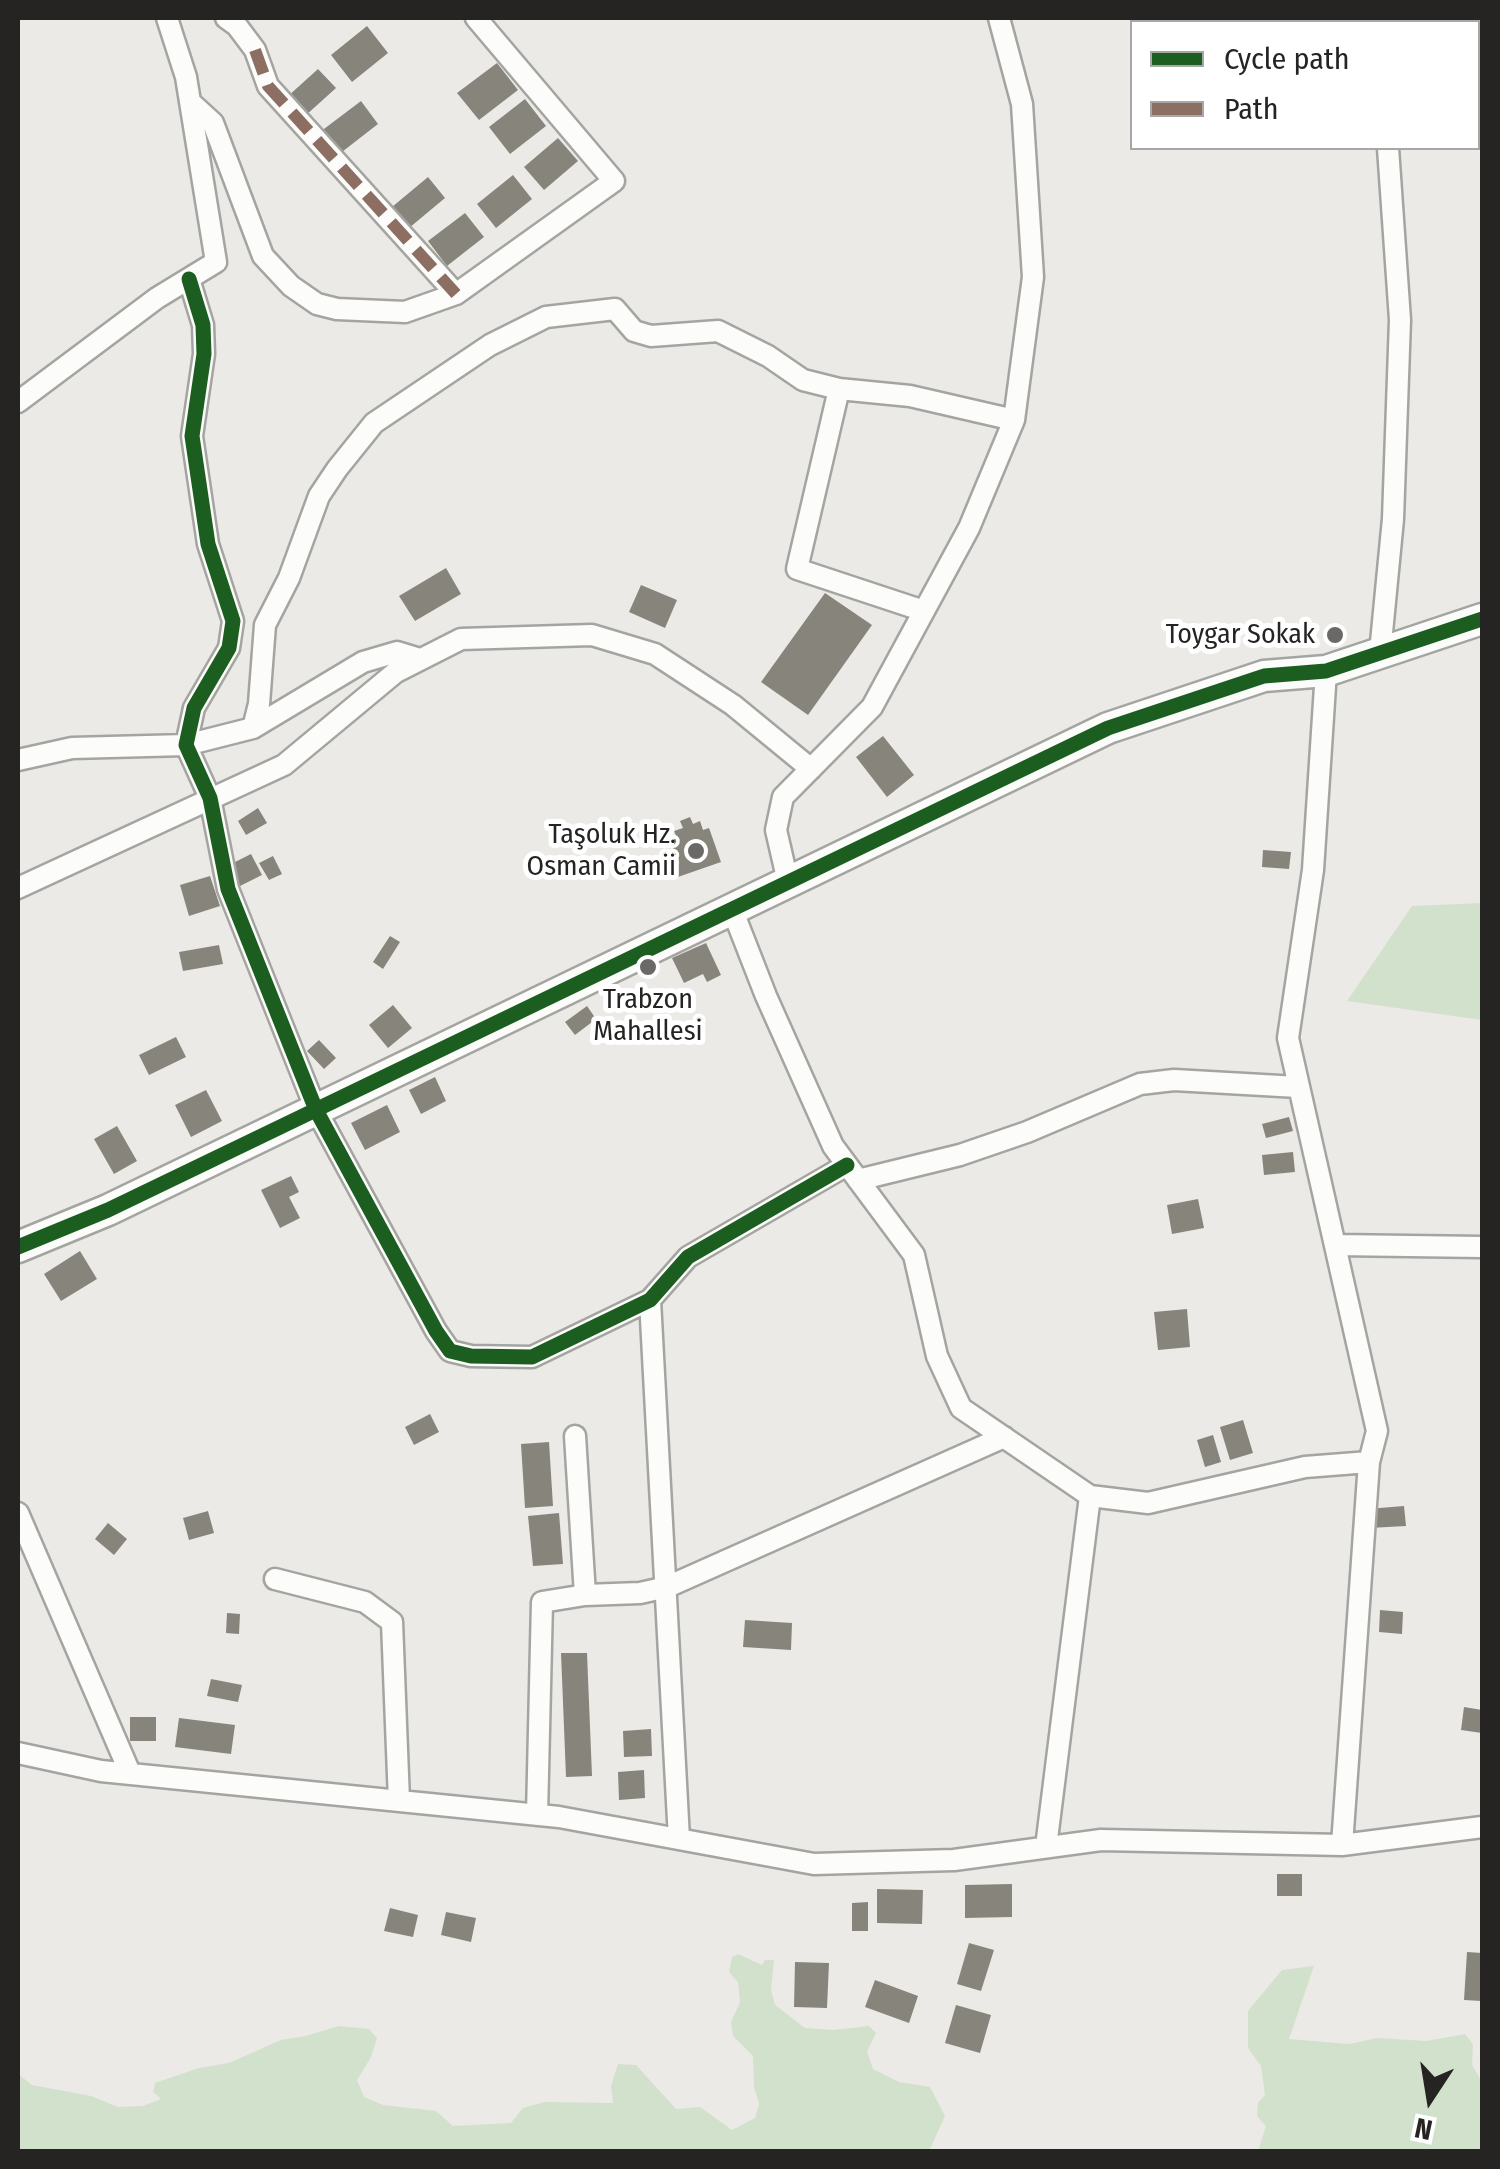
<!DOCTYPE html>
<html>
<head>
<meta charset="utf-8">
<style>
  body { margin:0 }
  #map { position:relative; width:1500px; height:2169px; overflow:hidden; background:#ebeae6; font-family:"Fira Sans Condensed",sans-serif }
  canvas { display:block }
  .frame { position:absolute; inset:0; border:20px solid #252422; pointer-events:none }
  .legend { position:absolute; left:1130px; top:20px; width:350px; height:130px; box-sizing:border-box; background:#fff; border:2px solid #a8a7a7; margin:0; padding:12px 18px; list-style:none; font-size:30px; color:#252422 }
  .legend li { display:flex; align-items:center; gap:20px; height:50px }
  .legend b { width:50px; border:2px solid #a8a7a7 }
  .north { position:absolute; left:1380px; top:2049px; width:100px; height:100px; -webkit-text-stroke:8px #fff; paint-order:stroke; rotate:192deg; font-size:28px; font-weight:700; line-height:40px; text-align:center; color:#252422 }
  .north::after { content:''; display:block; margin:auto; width:35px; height:45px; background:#252422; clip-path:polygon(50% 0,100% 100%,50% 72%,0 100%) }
</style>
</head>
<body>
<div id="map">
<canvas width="1500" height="2169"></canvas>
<div class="frame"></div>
<ul class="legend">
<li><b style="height:12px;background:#1b5e20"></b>Cycle path</li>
<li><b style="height:12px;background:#8d6e63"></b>Path</li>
</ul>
<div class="north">N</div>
</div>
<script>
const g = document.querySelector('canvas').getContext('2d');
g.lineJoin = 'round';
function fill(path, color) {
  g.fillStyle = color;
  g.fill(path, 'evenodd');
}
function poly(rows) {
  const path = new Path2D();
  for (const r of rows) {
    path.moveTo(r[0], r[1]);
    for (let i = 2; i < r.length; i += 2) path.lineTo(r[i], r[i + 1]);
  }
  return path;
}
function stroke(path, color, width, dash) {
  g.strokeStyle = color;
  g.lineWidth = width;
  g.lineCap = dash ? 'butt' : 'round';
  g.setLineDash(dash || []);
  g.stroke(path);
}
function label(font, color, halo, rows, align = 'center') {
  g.font = font + ' "Fira Sans Condensed",sans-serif';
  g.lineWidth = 10;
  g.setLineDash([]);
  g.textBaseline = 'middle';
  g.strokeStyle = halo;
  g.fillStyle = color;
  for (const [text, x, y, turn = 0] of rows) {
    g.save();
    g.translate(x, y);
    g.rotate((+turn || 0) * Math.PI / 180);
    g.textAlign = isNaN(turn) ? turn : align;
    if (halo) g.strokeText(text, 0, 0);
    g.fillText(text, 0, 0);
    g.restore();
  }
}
fill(poly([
  [1482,903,1482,1020,1347,1001,1412,906],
  [738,1954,762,1965,765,1960,774,1960,771,1990,775,2005,805,2028,833,2030,869,2026,876,2033,867,2052,873,2069,899,2082,930,2087,945,2116,929,2151,18,2151,18,2074,32,2085,91,2096,118,2107,143,2106,161,2099,153,2092,155,2083,199,2068,229,2063,281,2040,306,2036,339,2026,369,2029,377,2038,371,2057,357,2080,364,2097,383,2105,436,2111,453,2126,511,2123,523,2108,545,2102,613,2103,611,2086,618,2064,636,2065,676,2109,700,2107,732,2130,755,2118,759,2104,754,2087,753,2056,733,2036,731,2022,740,2002,738,1982,729,1972,732,1957],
  [1314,1966,1289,2039,1349,2044,1377,2038,1426,2041,1465,2034,1473,2044,1472,2065,1482,2082,1482,2151,1258,2151,1266,2126,1257,2116,1258,2103,1265,2095,1261,2066,1248,2048,1248,2011,1282,1970]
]), '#d2e1cb');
fill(poly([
  [367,26,388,53,352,82,331,55],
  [497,63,518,90,479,120,457,93],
  [318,69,336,88,305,116,287,97],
  [525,99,546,126,510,154,489,127],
  [361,101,378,124,338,155,320,132],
  [558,138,578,161,544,190,524,167],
  [513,175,532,199,496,228,477,204],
  [428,177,445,198,409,228,392,207],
  [465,213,484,237,447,266,428,241],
  [446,568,461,594,415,621,399,596],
  [641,585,677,600,665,628,629,612],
  [825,593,872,625,808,715,761,682],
  [883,736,914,775,887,797,856,757],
  [258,808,267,823,246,835,238,821],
  [690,817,693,824,700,821,703,830,709,828,721,862,675,878,671,866,679,864,670,840,677,838,674,831,683,828,680,821],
  [1263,850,1291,852,1289,869,1262,867],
  [251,854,262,875,238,887,227,866],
  [273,856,282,874,269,880,259,863],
  [210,876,220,906,189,916,180,885],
  [390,936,400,942,383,969,373,962],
  [706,943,721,975,707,982,703,974,684,983,672,958],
  [219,945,223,964,183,971,179,952],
  [393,1005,412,1028,388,1048,369,1025],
  [587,1006,596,1019,575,1035,565,1022],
  [176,1037,186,1057,149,1075,139,1055],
  [319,1040,336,1058,324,1069,307,1051],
  [435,1077,446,1101,421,1114,409,1090],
  [206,1090,222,1121,191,1137,175,1105],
  [387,1105,400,1132,365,1150,351,1123],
  [1289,1117,1293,1131,1266,1138,1262,1124],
  [117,1126,137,1161,114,1174,94,1139],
  [1293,1152,1295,1172,1264,1175,1262,1155],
  [291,1176,299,1192,289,1197,300,1218,280,1228,261,1190],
  [1198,1199,1204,1228,1172,1234,1167,1205],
  [80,1251,97,1279,61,1301,44,1274],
  [1187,1309,1190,1347,1158,1350,1154,1312],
  [430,1414,439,1432,414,1445,405,1427],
  [1243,1420,1253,1453,1230,1460,1220,1427],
  [1213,1435,1221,1462,1205,1467,1197,1440],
  [549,1442,553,1506,525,1508,521,1444],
  [1404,1506,1406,1526,1369,1528,1367,1509],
  [208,1511,214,1533,189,1540,183,1518],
  [559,1513,563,1564,533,1566,528,1516],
  [108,1523,127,1539,114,1555,95,1539],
  [1380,1610,1403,1612,1402,1634,1379,1632],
  [227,1613,240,1614,239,1634,226,1633],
  [745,1620,792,1623,791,1650,743,1647],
  [561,1653,587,1653,592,1776,566,1777],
  [211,1679,242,1685,238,1702,207,1696],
  [1464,1707,1482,1710,1482,1733,1461,1730],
  [130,1717,156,1717,156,1741,130,1741],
  [179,1718,235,1725,231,1754,175,1747],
  [651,1729,652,1756,624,1757,623,1731],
  [644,1770,645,1798,619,1800,618,1772],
  [1277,1874,1302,1874,1302,1896,1277,1896],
  [1012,1884,1012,1917,965,1918,965,1885],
  [877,1889,923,1890,922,1924,877,1923],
  [868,1902,868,1931,852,1931,852,1903],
  [390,1908,418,1915,413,1937,384,1931],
  [446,1912,476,1918,471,1942,441,1935],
  [969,1943,994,1950,981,1991,957,1984],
  [1467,1952,1482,1953,1482,2001,1464,2000],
  [795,1962,829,1963,827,2008,794,2007],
  [875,1980,918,1996,909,2023,865,2007],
  [956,2005,991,2015,980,2053,945,2043]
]), '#87857b');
const street = poly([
  [226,18,237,26,255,50,268,86,456,294],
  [1379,18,1380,22],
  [190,102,213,123,263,256,291,286,317,304,337,309,405,312,456,294,614,181,476,18],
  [189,279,203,325,204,354,192,436,208,544,233,621,229,648,194,708,186,745,210,798,228,889,316,1110,436,1331,450,1351,471,1356,532,1357,650,1300,688,1257,847,1165],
  [839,389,797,569,924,611],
  [18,402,157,298,216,262,186,77,167,18],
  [1380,653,1393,519,1400,320,1388,148],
  [1326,671,1313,870,1288,1038,1377,1431,1369,1462,1342,1845],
  [253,728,259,704,265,625,289,578,319,496,337,469,374,423,490,345,546,317,615,309,634,331,651,336,718,331,768,356,803,380,839,389,910,396,1014,420],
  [18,760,72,748,186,745,253,728,363,662,397,652,420,659],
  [788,882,776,830,783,797,872,707,969,528,1014,420,1033,277,1022,104,999,18],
  [18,888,284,765,396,672,461,639,592,635,655,654,733,705,811,769],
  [732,909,766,996,833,1146,914,1255,937,1356,961,1408,1090,1496,1148,1503,1305,1467,1369,1462],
  [858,1180,960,1155,1027,1132,1140,1084,1174,1080,1298,1087],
  [1336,1245,1482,1247],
  [650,1300,679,1839],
  [18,1513,130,1773],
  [275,1579,365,1602,392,1622,399,1801],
  [585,1595,640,1593,667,1587,1004,1437],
  [18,1753,101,1771,559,1817,814,1864,954,1860,1101,1840,1342,1845,1482,1827],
  [537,1815,542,1602,585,1595,575,1436],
  [1046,1847,1090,1496]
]);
const secondary = poly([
  [18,1247,108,1210,1108,728,1264,676,1326,671,1482,619]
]);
stroke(street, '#a4a4a1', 25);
stroke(secondary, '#a4a4a1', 35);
stroke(street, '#fcfcfb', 20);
stroke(secondary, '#fcfcfb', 30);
stroke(poly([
  [255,50,268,86,456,294]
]), '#8d6e63', 12, [25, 12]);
stroke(poly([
  [189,279,203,325,204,354,192,436,208,544,233,621,229,648,194,708,186,745,210,798,228,889,316,1110,436,1331,450,1351,471,1356,532,1357,650,1300,688,1257,847,1165],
  [18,1247,108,1210,1108,728,1264,676,1326,671,1482,619]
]), '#1b5e20', 15);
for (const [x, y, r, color] of [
  [1335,635,10,"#6a6967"],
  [696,851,10,"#6a6967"],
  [648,967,10,"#6a6967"]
]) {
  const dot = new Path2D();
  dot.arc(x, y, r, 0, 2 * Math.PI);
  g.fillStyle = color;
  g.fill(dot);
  stroke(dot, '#fff', 4);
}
label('28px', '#252422', '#fff', [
  ["Toygar Sokak",1315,635],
  ["Taşoluk Hz.",676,835],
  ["Osman Camii",676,867],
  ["Trabzon",648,1000,"center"],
  ["Mahallesi",648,1032,"center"]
], 'right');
</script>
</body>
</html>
